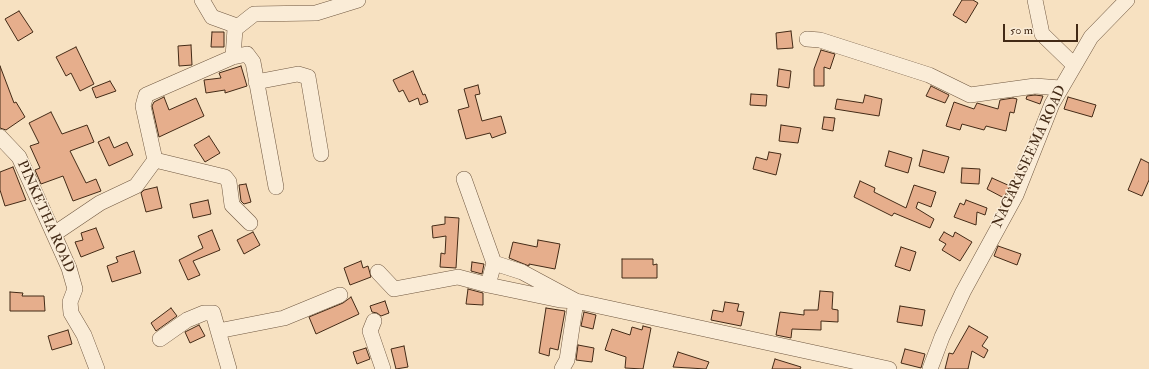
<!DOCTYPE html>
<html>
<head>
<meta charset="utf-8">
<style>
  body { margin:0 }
  #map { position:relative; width:1149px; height:369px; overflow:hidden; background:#f7e1c1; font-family:"IM FELL Double Pica",serif }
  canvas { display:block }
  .scale { position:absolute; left:1003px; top:24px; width:75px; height:18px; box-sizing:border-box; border:2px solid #432a16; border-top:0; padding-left:5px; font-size:12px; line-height:14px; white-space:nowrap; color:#432a16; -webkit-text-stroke:3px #faecd7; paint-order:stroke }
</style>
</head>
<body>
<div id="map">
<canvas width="1149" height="369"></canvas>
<div class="scale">50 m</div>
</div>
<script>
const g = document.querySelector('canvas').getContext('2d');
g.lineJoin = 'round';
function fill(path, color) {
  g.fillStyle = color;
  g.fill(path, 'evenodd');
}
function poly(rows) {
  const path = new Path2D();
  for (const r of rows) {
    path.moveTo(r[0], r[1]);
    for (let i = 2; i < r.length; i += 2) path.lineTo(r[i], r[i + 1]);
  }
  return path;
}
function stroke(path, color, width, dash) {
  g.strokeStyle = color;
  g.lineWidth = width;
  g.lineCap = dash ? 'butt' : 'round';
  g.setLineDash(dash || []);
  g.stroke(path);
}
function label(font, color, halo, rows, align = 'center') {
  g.font = font + ' "IM FELL Double Pica",serif';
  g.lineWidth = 3;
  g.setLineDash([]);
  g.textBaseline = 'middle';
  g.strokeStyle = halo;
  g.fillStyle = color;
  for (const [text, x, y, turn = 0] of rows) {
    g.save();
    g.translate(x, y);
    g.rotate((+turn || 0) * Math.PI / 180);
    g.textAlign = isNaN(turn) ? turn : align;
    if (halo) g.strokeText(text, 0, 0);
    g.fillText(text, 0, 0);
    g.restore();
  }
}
const building = poly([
  [962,0,973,0,978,3,966,23,953,15,962,0],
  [19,11,33,32,18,41,5,19,19,11],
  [791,31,793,48,777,49,776,33,791,31],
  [212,32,224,32,224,47,211,47,212,32],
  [191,45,192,65,179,66,178,46,191,45],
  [76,47,94,84,80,91,71,73,66,76,56,57,76,47],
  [821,50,835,54,830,69,824,67,824,86,814,86,814,69,821,50],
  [0,66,14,103,16,102,25,117,6,130,0,128,0,66],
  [241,66,247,86,225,93,225,90,206,93,204,80,221,78,219,73,241,66],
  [779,69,791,71,789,88,777,86,779,69],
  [413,71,423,95,425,94,428,102,420,105,418,98,409,102,403,90,399,92,393,80,413,71],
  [110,81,116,91,96,98,92,88,110,81],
  [478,85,480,94,475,95,482,121,501,116,506,133,492,138,490,133,466,139,458,110,469,107,464,89,478,85],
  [931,86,949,95,945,103,926,96,931,86],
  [751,94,767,95,766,106,750,105,751,94],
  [865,95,882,99,879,116,835,109,837,99,863,103,865,95],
  [1035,95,1043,96,1040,104,1026,99,1027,96,1035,95],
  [164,97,169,110,196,98,204,116,159,137,152,106,154,102,164,97],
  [1068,97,1096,105,1092,117,1064,109,1068,97],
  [1013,98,1017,99,1014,113,1010,112,1006,131,986,126,984,130,962,124,960,130,946,126,954,102,974,109,977,103,998,109,1000,100,1013,98],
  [51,112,62,134,87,125,94,142,70,151,86,183,96,179,101,191,73,201,63,176,41,184,35,170,40,168,30,146,39,143,29,123,51,112],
  [824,117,835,118,833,131,822,129,824,117],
  [781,125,801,128,798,143,779,141,781,125],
  [209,136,220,153,205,162,194,145,209,136],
  [109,137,114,148,127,142,133,155,109,166,98,142,109,137],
  [923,150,949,157,944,173,919,166,923,150],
  [889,151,912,158,908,173,885,166,889,151],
  [769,152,781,154,776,175,753,169,756,157,767,160,769,152],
  [1141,159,1149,163,1149,180,1142,196,1128,190,1141,159],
  [13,167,26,200,5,206,0,190,0,172,13,167],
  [962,168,980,169,979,184,961,183,962,168],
  [992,178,1010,186,1004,198,987,189,992,178],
  [860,181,875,188,874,192,906,208,914,185,936,192,931,207,918,202,916,208,934,219,930,228,894,213,892,216,854,197,860,181],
  [246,184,251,202,244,204,241,201,239,185,246,184],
  [157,187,162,208,146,212,141,193,144,190,157,187],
  [208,200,211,214,193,218,190,204,208,200],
  [966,200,987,208,985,215,977,212,976,225,954,217,960,203,964,205,966,200],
  [445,217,459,218,456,268,440,267,441,253,445,254,446,236,433,238,432,226,445,224,445,217],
  [96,228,104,248,81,257,75,242,83,240,81,233,96,228],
  [212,230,220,250,193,261,200,275,188,280,179,260,203,248,198,236,212,230],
  [253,232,260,245,244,254,237,240,253,232],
  [944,232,953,237,955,232,972,242,960,261,942,250,946,244,939,240,944,232],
  [538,240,560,244,555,269,529,264,529,266,509,258,513,242,537,247,538,240],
  [998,246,1021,254,1017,265,994,256,998,246],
  [901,247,916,252,910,271,895,266,901,247],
  [134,251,141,273,112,282,107,266,118,262,116,257,134,251],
  [622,259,653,259,653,265,657,264,657,278,622,278,622,259],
  [361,261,363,268,368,266,371,277,350,285,344,268,361,261],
  [472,262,484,264,482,274,471,271,472,262],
  [468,289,483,293,483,305,466,304,468,289],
  [820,291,833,292,832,309,838,310,838,322,821,321,821,330,792,329,791,338,776,335,780,312,804,315,804,310,818,310,820,291],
  [10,292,23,293,22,296,44,296,45,311,10,311,10,292],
  [351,297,359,314,316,334,309,317,343,303,351,297],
  [385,301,389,313,381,316,377,313,372,312,370,306,385,301],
  [725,302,739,304,737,311,744,312,741,326,711,320,713,310,723,312,725,302],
  [900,306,925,310,922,326,897,322,900,306],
  [171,308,177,316,156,331,151,323,171,308],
  [546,308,565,311,558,350,550,348,549,356,539,353,546,308],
  [584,312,596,315,593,329,581,326,584,312],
  [199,325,205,336,190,343,185,332,199,325],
  [643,326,651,328,643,369,625,368,626,357,605,350,612,329,630,335,632,327,642,330,643,326],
  [969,326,988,337,982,346,988,350,984,358,972,351,968,369,945,369,949,353,953,354,969,326],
  [68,330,72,344,52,350,48,336,68,330],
  [578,345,594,348,592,362,576,360,578,345],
  [404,346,408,367,396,369,391,349,404,346],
  [366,348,370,359,357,364,353,352,366,348],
  [905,349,925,354,921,368,901,363,905,349],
  [678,352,709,362,706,369,673,367,678,352],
  [775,359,801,367,800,369,772,369,775,359]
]);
fill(building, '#e6ae8c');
stroke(building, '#432a16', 1);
const minor = poly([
  [202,0,212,17,237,26],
  [1035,0,1042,34,1074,65],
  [807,39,820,40,929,75,970,95,1035,86,1060,88],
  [233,57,235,29,254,14,316,13,358,0],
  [256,82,298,74,308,77,321,154],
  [0,137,19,157,69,268,75,289,70,302,71,313,84,335,97,369],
  [155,160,143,106,146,95,233,57,247,54,253,62,276,187],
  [464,179,494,263],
  [54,234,100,203,136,186,155,160,225,177,229,182,232,205,250,223],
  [378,272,394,289,458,277,488,285,494,263,522,272,576,301,889,369],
  [488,285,560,300,576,301,567,360,562,369],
  [374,321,370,331,383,369],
  [218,331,284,318,340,295],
  [160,339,187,320,204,313,213,313,229,369],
  [930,369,942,337,963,292,1016,195,1052,104,1091,37,1127,0]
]);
stroke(minor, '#705841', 16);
stroke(minor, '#faecd7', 15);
label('14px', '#432a16', '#faecd7', [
  ["NAGARASEEMA ROAD",1030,157,-65],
  ["PINKETHA ROAD",45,217,66]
]);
</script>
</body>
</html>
